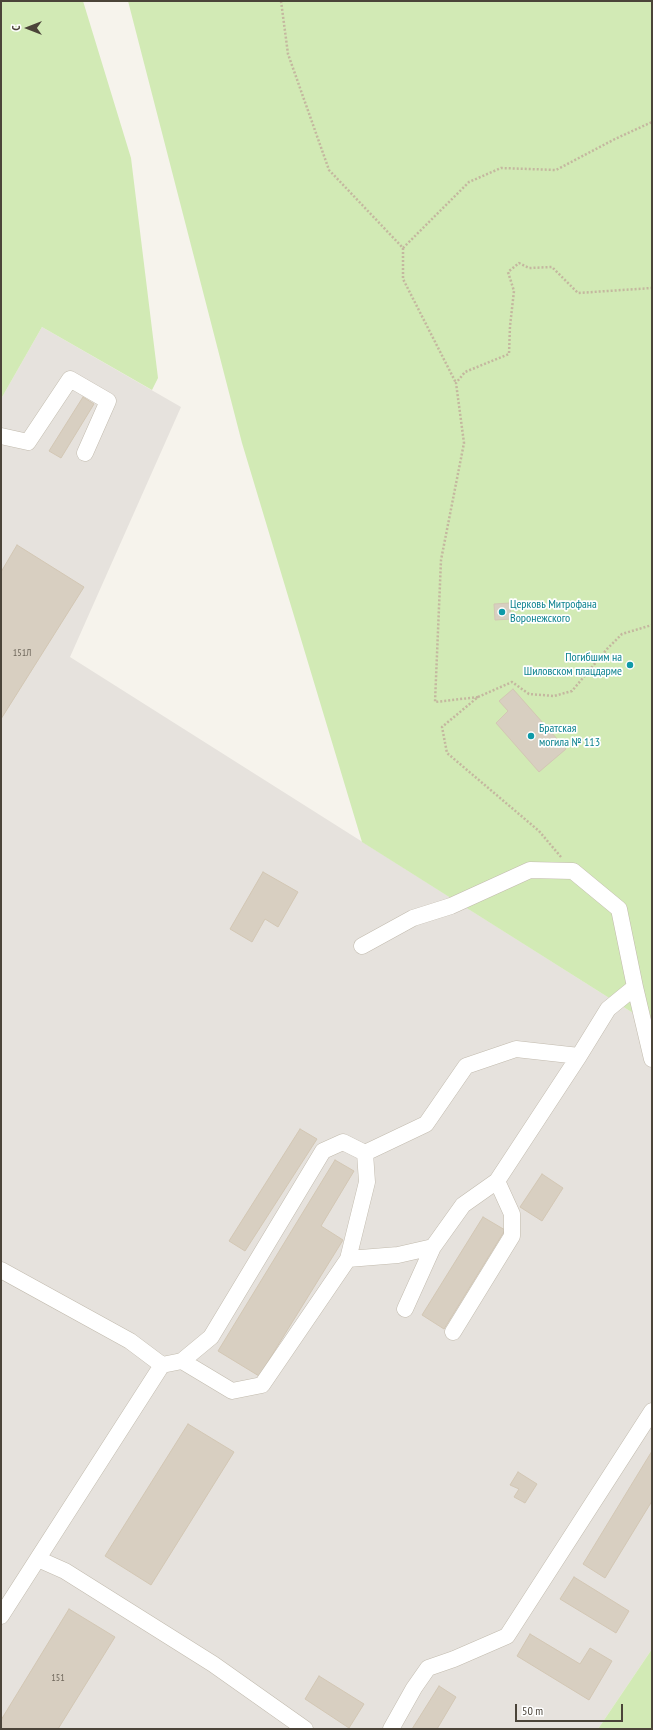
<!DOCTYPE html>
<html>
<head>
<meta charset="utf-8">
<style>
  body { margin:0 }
  #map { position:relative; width:653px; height:1730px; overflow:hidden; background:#f6f3ec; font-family:"PT Sans Narrow",sans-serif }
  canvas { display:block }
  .frame { position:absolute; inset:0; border:2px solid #4b4439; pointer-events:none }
  .north { position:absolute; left:8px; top:8px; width:40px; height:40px; -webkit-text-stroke:3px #fff; paint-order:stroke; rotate:270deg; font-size:11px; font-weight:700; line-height:16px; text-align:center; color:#4b4439 }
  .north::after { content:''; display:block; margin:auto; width:14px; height:18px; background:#4b4439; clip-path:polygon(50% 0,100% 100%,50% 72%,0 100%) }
  .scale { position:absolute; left:515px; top:1704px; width:108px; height:18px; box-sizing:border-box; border:2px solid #4b4439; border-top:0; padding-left:5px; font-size:12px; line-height:14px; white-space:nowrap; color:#4b4439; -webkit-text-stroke:3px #fff; paint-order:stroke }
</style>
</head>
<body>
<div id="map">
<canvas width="653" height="1730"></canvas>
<div class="frame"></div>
<div class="north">С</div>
<div class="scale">50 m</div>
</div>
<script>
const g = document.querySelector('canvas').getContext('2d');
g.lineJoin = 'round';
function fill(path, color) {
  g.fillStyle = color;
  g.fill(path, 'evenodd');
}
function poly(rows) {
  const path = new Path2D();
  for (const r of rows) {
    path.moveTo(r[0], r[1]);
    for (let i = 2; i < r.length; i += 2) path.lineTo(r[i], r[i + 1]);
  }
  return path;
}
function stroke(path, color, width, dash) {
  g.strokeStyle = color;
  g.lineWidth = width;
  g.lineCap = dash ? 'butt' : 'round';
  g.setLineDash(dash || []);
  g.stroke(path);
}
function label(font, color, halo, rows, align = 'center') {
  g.font = font + ' "PT Sans Narrow",sans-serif';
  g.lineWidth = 3.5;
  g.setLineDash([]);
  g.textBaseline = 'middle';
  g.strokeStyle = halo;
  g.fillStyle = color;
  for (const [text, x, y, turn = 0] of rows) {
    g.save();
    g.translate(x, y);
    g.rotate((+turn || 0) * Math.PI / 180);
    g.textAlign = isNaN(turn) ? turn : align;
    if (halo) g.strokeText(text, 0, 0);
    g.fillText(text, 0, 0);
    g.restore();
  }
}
fill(poly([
  [42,327,181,407,70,657,652,1025,652,1649,598,1729,1,1729,1,399]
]), '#e6e2dd');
fill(poly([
  [1,1,83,1,131,158,158,378,152,390,42,327,1,399],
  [128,1,652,1,652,1025,362,842,242,443],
  [652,1649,652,1729,598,1729]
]), '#d2eab5');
const building = poly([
  [83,397,94,404,61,458,49,451,83,397],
  [17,545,84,587,1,719,1,572,17,545],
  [510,603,511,619,495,620,494,604,510,603],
  [513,689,566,749,539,772,496,723,508,711,499,701,513,689],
  [263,872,298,892,278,927,265,919,252,942,230,929,263,872],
  [300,1129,317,1139,245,1251,229,1241,300,1129],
  [335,1160,354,1171,321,1226,343,1240,259,1376,218,1351,335,1160],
  [542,1174,563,1188,542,1221,520,1207,542,1174],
  [483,1217,505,1230,444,1329,422,1315,483,1217],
  [188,1424,234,1452,151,1585,105,1556,188,1424],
  [652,1451,652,1501,605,1578,583,1564,652,1451],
  [518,1472,537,1484,525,1503,514,1497,519,1489,510,1485,518,1472],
  [574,1577,629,1611,616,1633,560,1599,574,1577],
  [69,1609,115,1637,58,1729,1,1729,1,1720,69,1609],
  [530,1634,580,1664,590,1648,612,1661,589,1700,517,1656,530,1634],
  [319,1676,364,1704,349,1728,305,1699,319,1676],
  [439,1686,456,1697,437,1729,412,1729,439,1686]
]);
fill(building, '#d8cfc1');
stroke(building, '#d3c7b4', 1);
const minor = poly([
  [1,436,28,442,70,379,108,401,85,453],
  [362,946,413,918,451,906,530,870,573,871,619,909,635,987],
  [348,1259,367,1182,365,1153,426,1124,466,1066,516,1049,579,1056],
  [1,1270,130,1341,162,1365,1,1616],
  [405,1309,433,1247,463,1205,497,1181,579,1056,608,1009,635,987,652,1059],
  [453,1332,512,1236,512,1214,497,1181],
  [182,1361,211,1337,323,1151,343,1142,365,1153],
  [162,1365,182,1361,232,1391,262,1385,348,1259,398,1255,433,1247],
  [38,1559,65,1571,213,1664,305,1729],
  [391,1729,414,1688,428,1668,454,1659,507,1636,652,1411]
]);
stroke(minor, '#c2bbae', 17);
stroke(poly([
  [281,1,288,54,329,170,403,248,469,182,501,168,556,170,615,139,652,122],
  [403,248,403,279,456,383],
  [478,697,435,702,441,560,464,443,456,383,465,372,509,354,510,326,514,291,508,272,519,263,529,268,552,267,578,293,652,288],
  [561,857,539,831,447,753,442,727,478,697,512,682,529,694,554,696,572,691,607,649,622,634,652,625]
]), '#c4b79f', 2.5, [2, 2]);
stroke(minor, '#fff', 16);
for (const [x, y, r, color] of [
  [502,612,4,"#0f9aa8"],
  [630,665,4,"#0f9aa8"],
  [531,736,4,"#0f9aa8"]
]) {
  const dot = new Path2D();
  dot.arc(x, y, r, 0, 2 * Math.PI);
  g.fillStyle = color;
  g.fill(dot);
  stroke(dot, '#fff', 1.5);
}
label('10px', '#6e675b', null, [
  ["151Л",22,653],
  ["151",58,1678]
]);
label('12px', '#0d838f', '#fff', [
  ["Церковь Митрофана",510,605],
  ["Воронежского",510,619],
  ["Погибшим на",622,658,"right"],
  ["Шиловском плацдарме",622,672,"right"],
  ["Братская",539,729],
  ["могила № 113",539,743]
], 'left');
</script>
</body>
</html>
